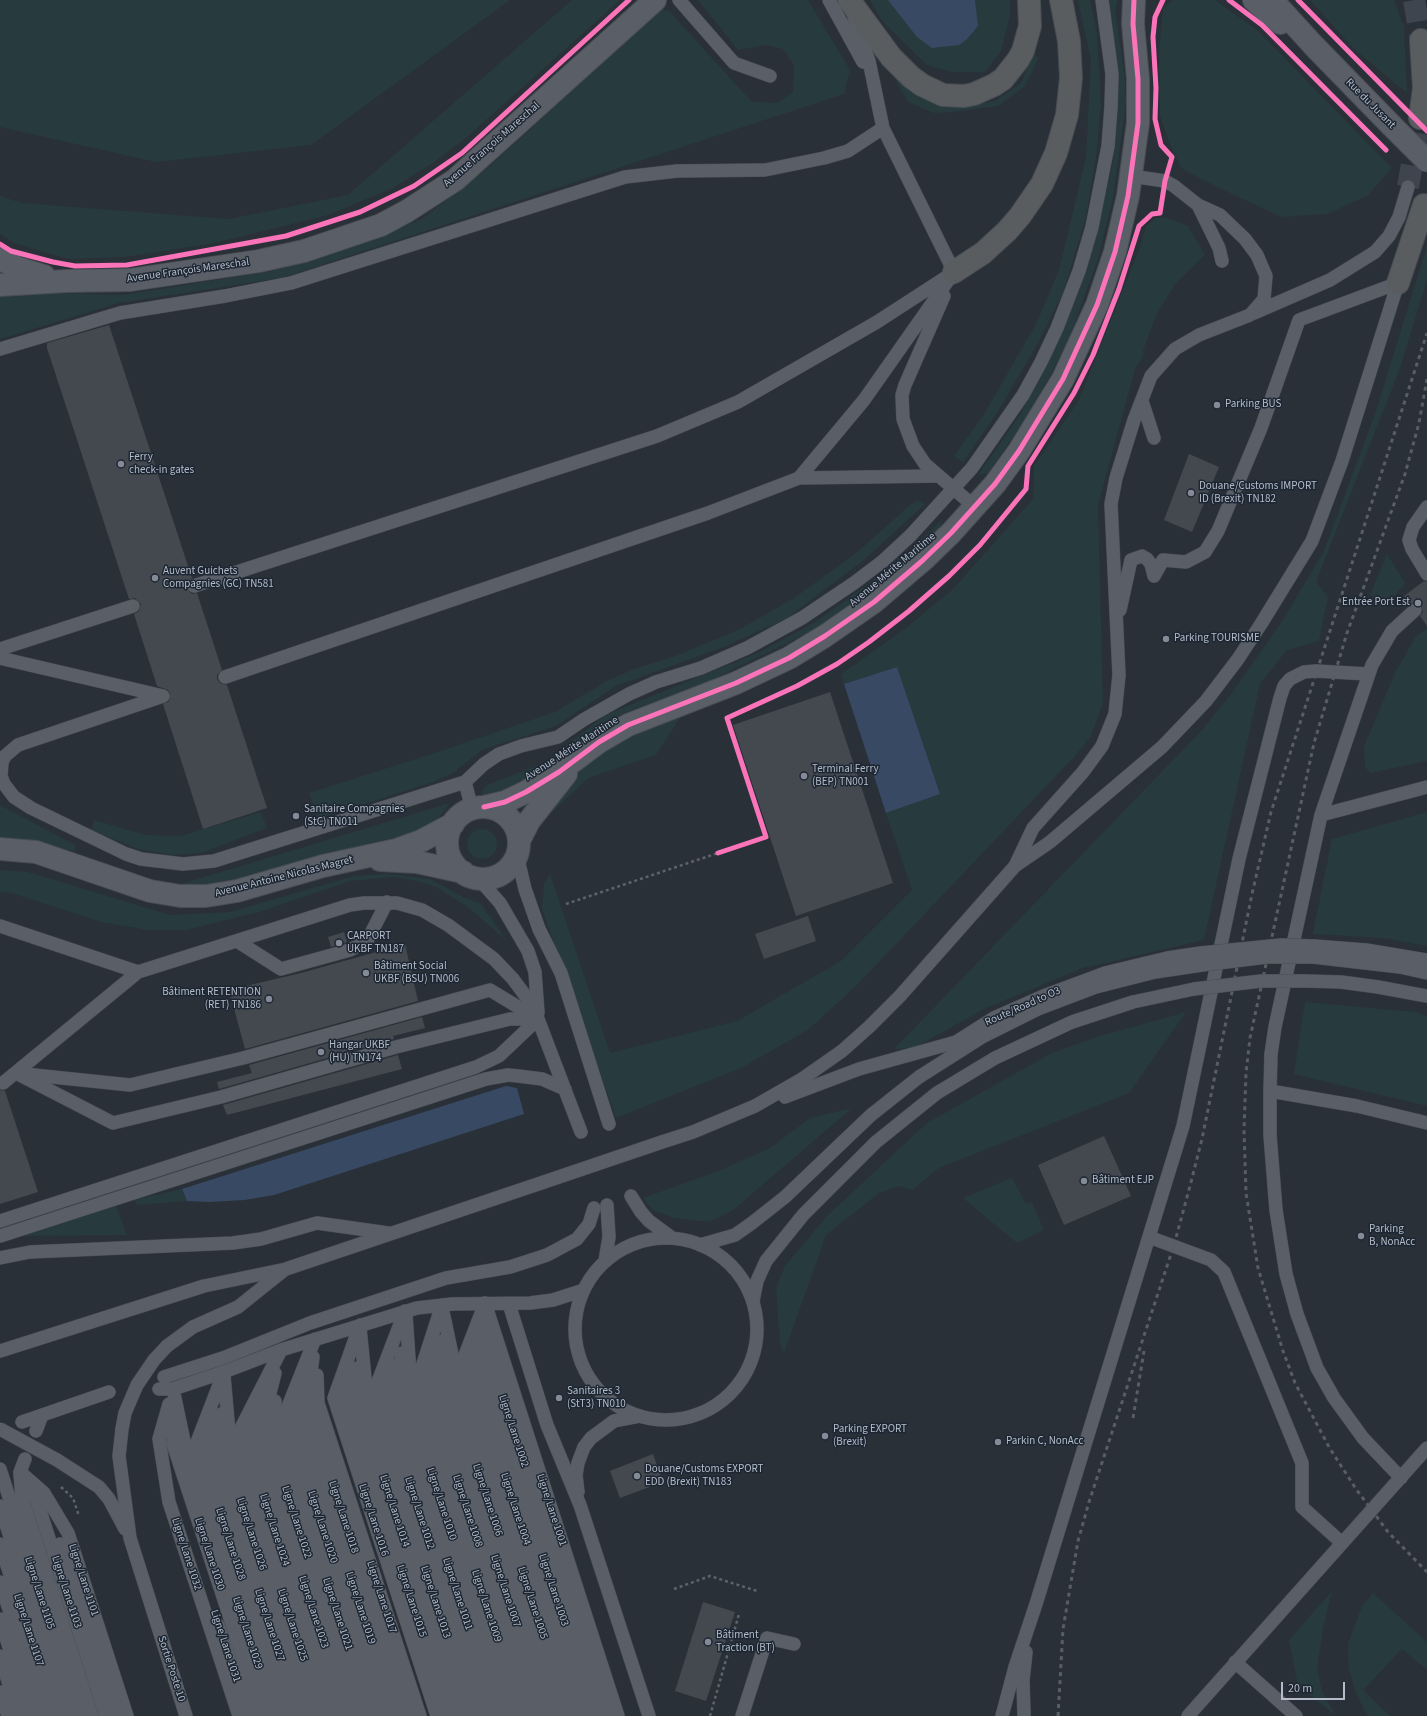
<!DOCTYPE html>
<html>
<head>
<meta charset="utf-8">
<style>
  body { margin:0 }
  #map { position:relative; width:1427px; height:1716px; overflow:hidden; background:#2a3038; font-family:"Source Sans 3",sans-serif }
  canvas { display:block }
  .scale { position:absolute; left:1281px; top:1682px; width:64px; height:18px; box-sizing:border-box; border:2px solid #b4bcc9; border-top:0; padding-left:5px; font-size:12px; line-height:14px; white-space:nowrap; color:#b4bcc9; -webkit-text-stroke:3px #1d2633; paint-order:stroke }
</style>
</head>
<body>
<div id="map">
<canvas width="1427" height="1716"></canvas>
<div class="scale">20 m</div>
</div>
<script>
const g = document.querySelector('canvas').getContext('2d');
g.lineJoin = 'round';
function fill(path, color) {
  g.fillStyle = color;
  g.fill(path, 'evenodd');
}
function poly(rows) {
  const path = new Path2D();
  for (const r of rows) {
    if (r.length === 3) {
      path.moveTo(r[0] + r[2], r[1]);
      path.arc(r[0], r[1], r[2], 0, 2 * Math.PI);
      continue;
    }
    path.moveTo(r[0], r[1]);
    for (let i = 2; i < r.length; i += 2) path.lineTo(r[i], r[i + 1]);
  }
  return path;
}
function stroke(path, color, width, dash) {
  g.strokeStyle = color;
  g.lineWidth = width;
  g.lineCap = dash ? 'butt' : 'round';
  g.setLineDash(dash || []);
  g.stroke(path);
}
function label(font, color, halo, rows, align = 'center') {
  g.font = font + ' "Source Sans 3",sans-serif';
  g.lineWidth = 3;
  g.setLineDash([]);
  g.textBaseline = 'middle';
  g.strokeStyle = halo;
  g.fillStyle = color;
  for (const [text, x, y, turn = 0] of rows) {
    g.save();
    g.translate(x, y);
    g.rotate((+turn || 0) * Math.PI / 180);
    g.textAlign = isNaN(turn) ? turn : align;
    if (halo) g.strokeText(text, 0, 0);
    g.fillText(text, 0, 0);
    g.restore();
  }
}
fill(poly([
  [0,0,510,0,311,145,156,162,0,127],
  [572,0,620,0,466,138,433,163,391,189,328,215,215,243,125,257,68,259,14,243,0,234,0,196,22,203,229,219,348,195],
  [698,0,808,0,850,70,844,94,282,278,119,303,0,339,0,296,37,292,123,295,272,271,377,237,422,219,490,166,661,9,669,11,752,102,777,103,793,92,794,65,783,49,767,45,738,50],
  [870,0,1010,0,1010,16,1001,51,985,72,951,72,927,65,882,21],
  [1078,0,1090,0,1097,34,1101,102,1096,159,1086,217,1063,293,1038,343,997,413,963,462,954,456,983,416,1036,324,1059,270,1086,157,1091,60],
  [1109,0,1118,0,1115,9,1125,80,1126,102,1113,198,1098,259,1069,339,1047,381,1025,420,988,473,978,475,1019,416,1044,371,1080,288,1096,236,1113,161,1119,77],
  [1173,0,1215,0,1257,30,1392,168,1367,196,1327,214,1281,217,1203,180,1181,168,1169,142,1160,116,1159,52,1163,9],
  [1310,0,1394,0,1404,27,1407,93,1354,49],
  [1032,56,1039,57,1025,86,998,106,953,112,934,113,908,102,893,75,917,94,945,107,967,106,995,101,1021,83],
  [1156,218,1168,218,1188,226,1205,255,1175,284,1156,316,1143,351,1144,354,1135,369,1098,505,1103,703,1091,736,1074,757,856,986,808,1030,741,1068,616,1118,542,909,544,884,550,874,610,1053,737,1021,841,961,912,890,886,813,940,794,897,667,844,684,841,674,906,628,953,589,1033,499,1034,466,1079,400,1140,247,1146,226],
  [1427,246,1427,280,1400,368,1316,582,1328,597,1319,641,1287,650,1260,684,1204,940,1083,968,986,1008,914,1048,894,1049,1203,729,1231,694,1283,620,1324,551,1375,414],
  [918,500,925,504,864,560,787,618,724,647,616,686,556,726,482,750,454,772,436,781,318,819,309,793,438,752,555,712,607,681,634,669,678,655,740,629,794,598,855,554,909,506],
  [943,519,940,527,908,560,822,626,703,684,634,709,605,722,587,735,552,766,533,777,506,789,481,795,485,786,546,762,605,715,760,652,815,622,863,588,910,550],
  [1387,554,1405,583,1386,607,1370,595],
  [1427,629,1427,761,1370,773,1365,767,1364,746,1396,671,1416,636],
  [681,716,656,755,588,778,546,818,545,812,584,767,619,742,660,721],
  [450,803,433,825,420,832,371,843,217,885,181,884],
  [0,805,75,845,75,851,7,838,0,838],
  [261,812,267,828,201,853,173,855,138,849,92,830,94,820,146,835,181,836],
  [1427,812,1427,946,1384,938,1313,934,1332,839],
  [482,844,15],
  [0,870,28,872,170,915,230,912,354,876,388,874,430,879,465,898,481,904,506,940,469,908,436,887,417,881,395,877,350,881,259,912,186,930,149,930,101,922,12,893,0,892],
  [1305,1002,1415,1012,1427,1016,1427,1106,1294,1074],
  [1186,1012,1129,1093,939,1168,912,1190,899,1186,879,1193,826,1235,784,1353,780,1343,776,1288,785,1266,827,1216,927,1123,1054,1052,1100,1036],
  [852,1108,733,1210,709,1222,674,1218,653,1210,643,1198,721,1170,770,1148,810,1118],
  [1012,1178,1026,1204,1032,1202,1044,1230,1017,1243,963,1198],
  [182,1189,187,1201,137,1205,134,1200],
  [116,1206,127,1235,23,1236],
  [1332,1591,1323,1629,1317,1667,1322,1691,1336,1716,1298,1685,1289,1640],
  [1373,1593,1427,1642,1427,1670,1402,1649,1363,1690,1390,1716,1367,1716,1355,1691,1349,1668,1348,1644,1362,1606]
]), '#273a3e');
fill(poly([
  [888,0,975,0,978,26,967,39,959,45,932,48,917,37],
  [897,667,940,794,886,813,844,684],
  [506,1086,517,1088,524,1114,274,1195,245,1200,209,1202,187,1201,182,1189]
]), '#384963');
fill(poly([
  [109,325,192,578,186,584,187,589,192,594,197,593,222,670,217,675,217,679,220,683,227,685,267,808,203,829,163,704,169,701,170,693,168,690,157,686,134,614,139,611,141,604,135,598,129,599,47,348,47,343],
  [1189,454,1219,467,1192,532,1164,520],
  [1424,581,1427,582,1427,626,1420,616,1423,612,1421,605,1417,602,1410,604,1404,596],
  [830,692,893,883,796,916,733,725],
  [808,916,816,941,764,959,755,934],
  [344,932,347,942,331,947,328,937],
  [405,944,418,1001,245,1049,229,990,301,973],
  [422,1017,425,1028,393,1036,394,1039,219,1089,217,1082,252,1073,249,1065],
  [398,1055,402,1069,227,1115,223,1105],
  [0,1090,5,1091,38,1192,0,1204],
  [1104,1136,1131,1196,1064,1225,1038,1165],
  [653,1454,663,1482,620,1498,610,1471],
  [703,1602,735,1612,706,1701,675,1691]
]), '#444950');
stroke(poly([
  [1414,0,1421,40],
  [1408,187,1420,118]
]), '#3f454e', 22, [22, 11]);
const lane = poly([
  [679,0,734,63,770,76],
  [829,0,863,62],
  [854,17,869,61,883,128,954,272,952,278],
  [1198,205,1219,248,1222,261],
  [944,296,905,385,902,395,903,419,913,446,925,464,975,507],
  [1254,313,1330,280,1375,252,1389,236,1399,217,1408,187],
  [0,349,120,313,225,296,291,283,625,177,677,171,765,170,824,158,848,151,883,128],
  [1142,401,1154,438],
  [799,478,936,476],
  [1427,507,1413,527,1409,540,1412,549,1427,574],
  [1154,576,1163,560,1186,562,1205,552,1218,531,1261,428,1299,320,1398,283],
  [194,586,657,436,738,402,877,322,948,276],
  [1120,610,1131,560,1142,556,1147,559,1151,564,1154,576],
  [0,649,133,606],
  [0,658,163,696],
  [225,677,708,513,799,478,864,400,954,272],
  [163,696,18,745,5,756,2,762,1,776,4,784,14,797,31,808,126,854,141,859,183,864,214,861,465,782,484,764,499,754,521,746,558,737,583,720,629,694,656,682,701,668,747,648,802,618,854,583,883,561,911,535,972,468,1023,395,1041,362,1057,328,1079,271,1092,227,1108,146,1111,107,1112,74,1102,0],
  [465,782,472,809],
  [1321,815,1427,787],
  [517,855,525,889,539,929,561,973,609,1124],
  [1015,866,1033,828,1083,772,1102,746,1115,714,1119,675,1111,504,1116,478,1134,420,1151,376,1175,349,1199,335,1250,315,1264,299,1266,276,1257,255,1245,239,1220,215,1198,205,1174,186,1165,181,1131,176],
  [478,878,500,903,528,951,535,972,538,1013],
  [0,926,138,972],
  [237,941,281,969,350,950,367,941,387,902],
  [1314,946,1366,950,1427,960],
  [1313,957,1400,967,1427,973],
  [1306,981,1341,982,1378,987,1427,996],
  [16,1073,113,1123,221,1097,396,1047,510,1019,538,1019],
  [24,1074,130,1085,243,1058,490,990,538,1019],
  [3,1083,138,972,350,905,364,903,397,903,422,910,448,925,494,959,513,979,530,1002,538,1019,581,1132],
  [1270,1091,1357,1106,1427,1123],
  [785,1097,859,1069,956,1042,994,1018,1046,995,1105,973,1167,958,1201,953],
  [662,1142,693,1132,755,1106,802,1079,842,1051,869,1027,900,996,1015,866,1050,842,1162,747,1206,701,1238,659,1261,624,1312,541,1342,461,1398,283],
  [631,1196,641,1212,649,1221,672,1238],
  [0,1221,476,1067,499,1056,538,1019],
  [0,1236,486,1079,508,1075,518,1076,542,1079,565,1089],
  [1149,1237,1211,1260,1224,1272,1302,1463,1302,1507,1342,1543],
  [666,1329,91],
  [700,1245,735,1235,752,1223,785,1197,871,1115,919,1077,982,1037,1038,1009,1096,987,1155,972,1202,965],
  [0,1258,30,1252,233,1243,261,1239,317,1223,388,1233],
  [605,1261,609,1237,607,1205],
  [753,1301,757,1281,766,1261,803,1215,876,1142,937,1093,995,1058,1072,1022,1133,1002,1194,989],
  [485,1303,465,1355,582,1716],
  [485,1303,618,1716],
  [509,1304,547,1425,580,1505,649,1716],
  [442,1305,421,1370,533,1716],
  [442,1307,453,1359,569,1716],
  [405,1311,377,1384,485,1716],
  [406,1315,410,1373,521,1716],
  [360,1325,334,1398,437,1716],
  [486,1325,487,1350,606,1716],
  [360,1328,366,1388,473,1716],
  [479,1336,476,1352,594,1716],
  [315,1339,285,1414,383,1716],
  [442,1341,442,1363,557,1716],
  [167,1346,193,1327,238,1307,283,1271],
  [435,1348,432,1366,546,1716],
  [281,1350,241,1428,335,1716],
  [0,1351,204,1286,286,1269,544,1182],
  [402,1353,399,1376,509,1716],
  [313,1357,306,1407,407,1716],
  [392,1365,388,1380,497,1716],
  [357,1368,356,1393,461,1716],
  [224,1372,197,1442,286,1716],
  [275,1373,263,1421,358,1716],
  [317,1375,318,1403,420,1716],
  [224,1376,229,1432,322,1716],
  [164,1377,223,1358,310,1323,446,1278,510,1267,547,1255,577,1239,589,1224,594,1208],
  [348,1379,344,1395,449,1716],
  [159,1389,173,1389,224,1372,281,1350,417,1308,452,1304,530,1303,553,1300,584,1290],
  [173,1389,184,1441,273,1716],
  [300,1395,296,1410,395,1716],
  [275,1401,273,1418,370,1716],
  [169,1404,159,1439,169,1502,239,1716],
  [258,1409,252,1424,347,1716],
  [221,1414,219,1435,310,1716],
  [173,1415,173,1444,262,1716],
  [22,1422,109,1392],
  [212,1423,208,1439,298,1716],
  [122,1429,119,1456,130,1538,186,1716],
  [36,1431,42,1415],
  [25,1459,20,1472,44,1493,68,1533,127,1716],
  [57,1460,99,1487,109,1499,125,1529],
  [0,1469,79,1716],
  [20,1474,22,1498,92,1716],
  [1401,1478,1363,1438,1334,1398,1317,1368,1297,1314,1286,1274,1276,1210,1270,1135,1270,1091,1271,1054,1275,1027,1321,815,1372,665,1392,631,1415,610],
  [28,1485,36,1498,106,1716],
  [578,1492,576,1475,578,1463,584,1447,591,1438,614,1421,640,1416],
  [0,1506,68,1716],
  [0,1544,56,1716],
  [60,1544,116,1716],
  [0,1582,44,1716],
  [0,1619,31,1716],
  [218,1625,249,1716],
  [0,1656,19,1716],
  [1235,1662,1296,1716],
  [0,1692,8,1716],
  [742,1716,767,1638,794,1644],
  [1002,1716,1015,1667,1036,1604,1183,1126,1239,859,1280,698,1284,686,1290,679,1304,672,1316,671,1368,674],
  [1024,1716,1023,1680,1026,1652],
  [1188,1716,1427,1448]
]);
const street = poly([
  [1254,0,1280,23],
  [1272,0,1314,46,1391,125],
  [0,259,18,268,44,276],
  [0,285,66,281,130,280,259,261,304,251,381,225,407,211,455,180,655,0],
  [484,807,505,802,526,792,559,772,599,742,628,725,736,683,789,658,825,636,874,602,922,561,951,533,995,484,1019,451,1063,379,1097,305,1115,252,1128,196,1138,123,1138,79,1133,24,1134,0],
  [483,843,36],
  [519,841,529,821,566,774],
  [0,849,36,852,150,891,180,896,206,896,237,891,323,866,396,850,421,841,453,824],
  [380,860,417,862,463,872]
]);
const highway = poly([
  [849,0,891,57,911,77,922,85,943,95,964,96,974,94,994,85,1003,79,1018,60,1023,51,1030,26,1029,0],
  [1420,118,1424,88,1421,40],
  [954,272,983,253,1007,231,1020,216,1042,184,1056,153,1067,115,1071,78,1069,41,1061,0],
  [1398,283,1424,205]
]);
stroke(lane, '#484c53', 14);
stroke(street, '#484c53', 24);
stroke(highway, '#474c53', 24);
stroke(poly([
  [566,904,718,853],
  [61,1487,73,1498,79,1516],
  [674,1589,710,1576,757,1591],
  [710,1716,739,1614]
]), '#5d636a', 2.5, [3, 3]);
stroke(lane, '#5a5e66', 13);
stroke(street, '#5a5e66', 22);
stroke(highway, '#5a5d60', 22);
stroke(poly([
  [1427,379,1419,423,1405,474,1347,633,1314,743,1250,1038,1246,1073,1244,1130,1246,1193,1258,1268,1283,1351,1295,1383,1329,1447,1356,1489,1388,1532,1427,1572],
  [1133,1418,1144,1351],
  [1058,1716,1063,1629,1078,1541,1089,1502,1174,1245,1190,1186,1202,1139,1252,894,1271,812,1427,333]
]), '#595d64', 3, [4, 4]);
const laneBridge = poly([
  [1201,953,1281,945,1314,946],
  [1202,965,1267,957,1313,957],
  [1194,989,1261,981,1306,981],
  [544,1182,662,1142],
  [0,1429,57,1460],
  [122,1429,125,1413,137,1385,154,1360,167,1346]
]);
const streetBridge = poly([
  [1391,125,1427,161]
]);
stroke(laneBridge, '#484c53', 14, []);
stroke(streetBridge, '#484c53', 24, []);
stroke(laneBridge, '#5a5e66', 13);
stroke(streetBridge, '#5a5e66', 22);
stroke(poly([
  [1229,0,1262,25,1386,150],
  [1298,0,1427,131],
  [0,244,11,251,53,262,75,266,127,265,286,236,360,212,414,186,462,153,629,0],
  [484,807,505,802,526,792,559,772,599,742,628,725,736,683,789,658,825,636,874,602,922,561,951,533,995,484,1019,451,1063,379,1097,305,1115,252,1128,196,1138,123,1138,79,1133,24,1134,0],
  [718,853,766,837,727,718,797,686,837,664,869,642,909,611,949,576,980,545,1026,489,1028,466,1074,393,1093,355,1119,289,1139,226,1152,214,1160,213,1165,181,1172,157,1161,145,1155,119,1156,88,1153,37,1155,17,1163,0]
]), '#fb73b8', 5);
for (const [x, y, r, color] of [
  [1217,405,4,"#848b96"],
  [121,464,4,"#848b96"],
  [1191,493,4,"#848b96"],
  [155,578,4,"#848b96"],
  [1418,603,4,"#848b96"],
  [1166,639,4,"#848b96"],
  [804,776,4,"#848b96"],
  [296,816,4,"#848b96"],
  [339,943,4,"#848b96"],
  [366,973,4,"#848b96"],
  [269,999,4,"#848b96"],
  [321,1052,4,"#848b96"],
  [1084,1181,4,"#848b96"],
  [1361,1236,4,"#848b96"],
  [559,1398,4,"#848b96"],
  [825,1436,4,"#848b96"],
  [998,1442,4,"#848b96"],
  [637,1476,4,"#848b96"],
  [708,1642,4,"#848b96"]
]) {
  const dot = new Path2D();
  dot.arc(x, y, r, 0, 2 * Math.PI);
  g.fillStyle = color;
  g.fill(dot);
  stroke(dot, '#1d2633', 1.5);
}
label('11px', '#b4bcc9', '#1d2633', [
  ["Rue du Jusant",1370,104,45],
  ["Avenue François Mareschal",492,145,-41],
  ["Avenue François Mareschal",188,271,-8],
  ["Avenue Mérite Maritime",893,570,-40],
  ["Avenue Mérite Maritime",572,749,-33],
  ["Avenue Antoine Nicolas Magret",284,877,-14],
  ["Route/Road to O3",1023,1007,-24],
  ["Ligne/Lane 1002",513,1431,72],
  ["Ligne/Lane 1006",487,1500,72],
  ["Ligne/Lane 1010",441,1504,72],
  ["Ligne/Lane 1004",515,1509,72],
  ["Ligne/Lane 1001",551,1510,72],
  ["Ligne/Lane 1014",394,1511,72],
  ["Ligne/Lane 1008",467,1511,72],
  ["Ligne/Lane 1012",419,1513,72],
  ["Ligne/Lane 1018",343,1517,72],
  ["Ligne/Lane 1016",373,1520,72],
  ["Ligne/Lane 1022",296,1522,72],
  ["Ligne/Lane 1020",322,1527,72],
  ["Ligne/Lane 1024",274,1530,72],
  ["Ligne/Lane 1026",251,1534,72],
  ["Ligne/Lane 1028",230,1544,72],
  ["Ligne/Lane 1032",186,1554,72],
  ["Ligne/Lane 1030",209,1554,72],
  ["Ligne/Lane 1101",83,1580,72],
  ["Ligne/Lane 1003",553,1590,72],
  ["Ligne/Lane 1007",505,1591,72],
  ["Ligne/Lane 1103",66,1592,72],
  ["Ligne/Lane 1105",39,1593,72],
  ["Ligne/Lane 1011",457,1594,72],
  ["Ligne/Lane 1017",381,1597,72],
  ["Ligne/Lane 1015",411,1601,72],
  ["Ligne/Lane 1013",435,1602,72],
  ["Ligne/Lane 1005",532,1603,72],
  ["Ligne/Lane 1009",486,1606,72],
  ["Ligne/Lane 1019",360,1608,72],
  ["Ligne/Lane 1023",313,1612,72],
  ["Ligne/Lane 1021",337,1614,72],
  ["Ligne/Lane 1027",269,1625,72],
  ["Ligne/Lane 1025",292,1625,72],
  ["Ligne/Lane 1107",28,1630,72],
  ["Ligne/Lane 1029",247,1633,72],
  ["Ligne/Lane 1031",225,1646,72],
  ["Sortie Poste 10",171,1669,72]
]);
label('11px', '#b4bcc9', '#1d2633', [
  ["Parking BUS",1225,405],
  ["Ferry",129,458],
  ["check-in gates",129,471],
  ["Douane/Customs IMPORT",1199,487],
  ["ID (Brexit) TN182",1199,500],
  ["Auvent Guichets",163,572],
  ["Compagnies (GC) TN581",163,585],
  ["Entrée Port Est",1410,603,"right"],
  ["Parking TOURISME",1174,639],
  ["Terminal Ferry",812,770],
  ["(BEP) TN001",812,783],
  ["Sanitaire Compagnies",304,810],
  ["(StC) TN011",304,823],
  ["CARPORT",347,937],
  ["UKBF TN187",347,950],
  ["Bâtiment Social",374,967],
  ["UKBF (BSU) TN006",374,980],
  ["Bâtiment RETENTION",261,993,"right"],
  ["(RET) TN186",261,1006,"right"],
  ["Hangar UKBF",329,1046],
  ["(HU) TN174",329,1059],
  ["Bâtiment EJP",1092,1181],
  ["Parking",1369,1230],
  ["B, NonAcc",1369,1243],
  ["Sanitaires 3",567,1392],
  ["(StT3) TN010",567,1405],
  ["Parking EXPORT",833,1430],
  ["(Brexit)",833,1443],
  ["Parkin C, NonAcc",1006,1442],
  ["Douane/Customs EXPORT",645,1470],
  ["EDD (Brexit) TN183",645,1483],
  ["Bâtiment",716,1636],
  ["Traction (BT)",716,1649]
], 'left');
</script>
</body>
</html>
